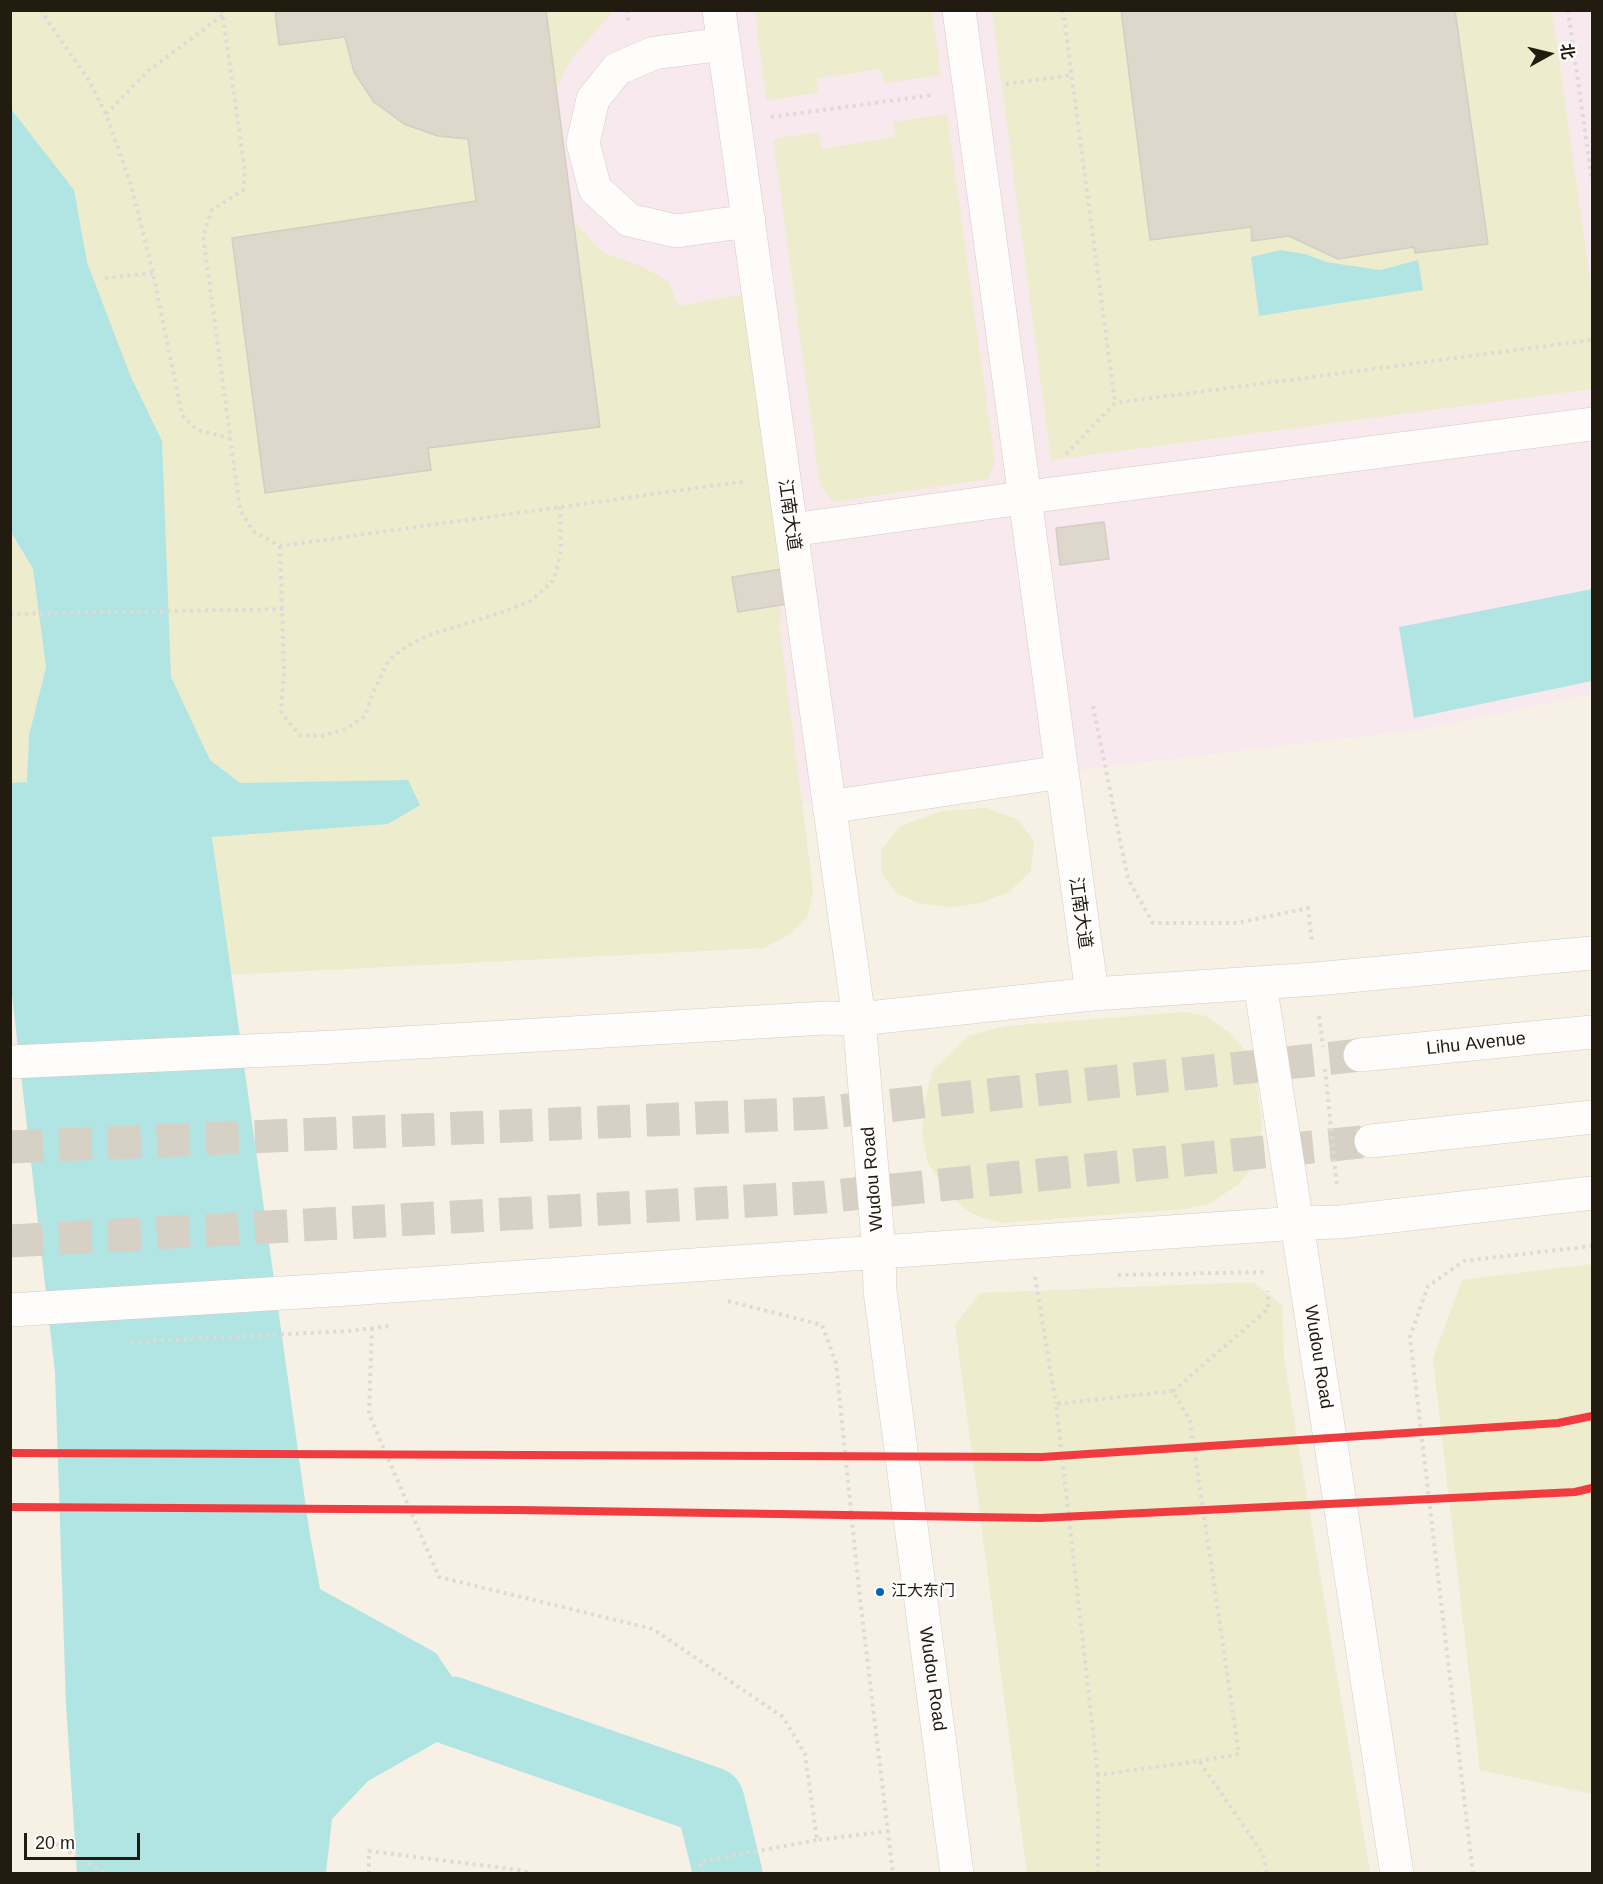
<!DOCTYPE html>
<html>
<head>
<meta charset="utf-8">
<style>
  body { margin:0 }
  #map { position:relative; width:1603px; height:1884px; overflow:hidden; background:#f7f0e5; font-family:Helvetica,"Noto Sans SC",sans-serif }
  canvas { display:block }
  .frame { position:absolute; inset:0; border:12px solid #221b0f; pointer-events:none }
  .north { position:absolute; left:1519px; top:24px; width:60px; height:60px; -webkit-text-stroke:4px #fff; paint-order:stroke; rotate:82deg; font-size:16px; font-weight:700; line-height:24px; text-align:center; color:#221b0f }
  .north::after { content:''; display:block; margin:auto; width:21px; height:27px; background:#221b0f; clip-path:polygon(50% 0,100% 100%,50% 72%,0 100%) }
  .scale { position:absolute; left:24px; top:1833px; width:116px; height:27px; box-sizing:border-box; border:3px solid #221b0f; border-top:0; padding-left:8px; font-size:18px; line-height:21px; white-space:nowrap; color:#221b0f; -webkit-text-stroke:4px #fff; paint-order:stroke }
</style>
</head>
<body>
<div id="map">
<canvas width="1603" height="1884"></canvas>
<div class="frame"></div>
<div class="north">北</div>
<div class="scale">20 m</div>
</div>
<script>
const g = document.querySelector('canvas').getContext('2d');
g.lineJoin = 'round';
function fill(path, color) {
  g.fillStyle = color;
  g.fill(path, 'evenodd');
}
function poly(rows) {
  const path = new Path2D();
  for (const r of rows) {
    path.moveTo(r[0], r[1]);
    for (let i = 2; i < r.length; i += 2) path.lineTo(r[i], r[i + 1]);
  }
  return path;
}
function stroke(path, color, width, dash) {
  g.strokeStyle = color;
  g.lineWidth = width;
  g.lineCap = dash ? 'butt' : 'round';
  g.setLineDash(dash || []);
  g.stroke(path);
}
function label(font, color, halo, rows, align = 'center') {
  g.font = font + ' Helvetica,"Noto Sans SC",sans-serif';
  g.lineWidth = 5;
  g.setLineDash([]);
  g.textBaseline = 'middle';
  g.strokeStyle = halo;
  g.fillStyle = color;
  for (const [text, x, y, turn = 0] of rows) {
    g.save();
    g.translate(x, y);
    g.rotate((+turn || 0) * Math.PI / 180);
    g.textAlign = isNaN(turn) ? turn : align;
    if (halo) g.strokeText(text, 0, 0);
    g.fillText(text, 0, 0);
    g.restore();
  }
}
fill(poly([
  [10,11,1592,11,1592,694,1424,729,436,846,11,893]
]), '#f7e9ed');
fill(poly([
  [11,11,610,11,611,14,571,59,552,97,569,216,602,252,641,266,669,282,678,306,747,294,782,561,780,628,813,890,807,918,790,934,764,948,226,975,11,132],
  [755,11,932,11,941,75,884,83,881,69,817,78,818,93,766,100],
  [992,11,1552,11,1592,293,1592,389,1051,460],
  [947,114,995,462,988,479,833,502,820,485,773,139,819,132,822,149,895,137,893,122],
  [10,532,33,569,46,667,29,735,27,783,11,783],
  [986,808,1019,820,1034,842,1031,871,1009,892,981,903,951,907,921,904,898,894,882,874,881,850,899,827,941,811],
  [1184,1012,1206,1016,1230,1033,1243,1048,1256,1077,1262,1126,1255,1164,1239,1184,1209,1204,1184,1209,1002,1223,972,1214,946,1193,927,1161,922,1133,924,1106,932,1071,970,1035,1007,1026],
  [1592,1264,1592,1794,1480,1770,1433,1359,1462,1280],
  [1253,1282,1282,1305,1284,1360,1370,1873,1027,1873,955,1324,981,1293]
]), '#edeccd');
fill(poly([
  [11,109,74,190,87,262,130,375,162,441,171,677,210,760,240,783,408,780,420,805,388,824,212,837,309,1529,320,1589,436,1653,462,1691,437,1742,368,1781,332,1819,326,1873,77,1873,66,1705,55,1372,10,978,11,783,27,782,29,735,46,667,33,569,11,532],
  [1280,250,1305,254,1326,262,1380,270,1418,260,1423,290,1259,316,1251,257],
  [1592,589,1592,681,1414,718,1399,627]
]), '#b1e5e4');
stroke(poly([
  [452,1711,710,1801,728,1874]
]), '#b1e5e4', 69);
const building = poly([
  [275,10,546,10,600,427,428,448,431,470,265,493,232,238,476,201,468,139,438,136,404,124,374,102,354,72,345,37,279,45,275,10],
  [1121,10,1455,10,1488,244,1415,253,1414,247,1338,259,1289,236,1252,241,1251,227,1150,240,1121,10],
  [1104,522,1109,559,1060,565,1056,528,1104,522],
  [782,569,787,604,738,612,732,577,782,569]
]);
fill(building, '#ded7cc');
stroke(building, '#d4cdc2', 1.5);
stroke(poly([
  [10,1147,821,1113,1360,1055],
  [10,1241,824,1197,1371,1141]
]), '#d7d0c5', 33, [33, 16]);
const minor = poly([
  [719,10,859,1019],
  [959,10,1092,994],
  [724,44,654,53,617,69,593,99,583,143,595,189,629,220,676,231,749,221],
  [791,530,1051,494,1592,424],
  [829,807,1061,772]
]);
const major = poly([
  [1260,983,1397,1874],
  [859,1019,879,1252,880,1291,957,1874],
  [10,1062,335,1047,825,1018,859,1019,1092,994,1316,979,1592,953],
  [10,1310,348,1289,1298,1223,1340,1222,1592,1193]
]);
const highway = poly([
  [1360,1055,1592,1032],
  [1371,1141,1592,1117]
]);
stroke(minor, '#d3ccc1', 34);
stroke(major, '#d3ccc1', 34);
stroke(highway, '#d3ccc1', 34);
stroke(poly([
  [40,10,88,79,106,114,131,185,153,273,182,415,197,430,230,438],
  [222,10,245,172,243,190,212,210,203,235,240,510,253,531,280,546,747,481],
  [627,10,629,25],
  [1063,10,1115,403],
  [1568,10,1592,181],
  [1006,84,1072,75],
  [106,114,148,71,223,15],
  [771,117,933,95],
  [105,278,153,273],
  [1066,454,1115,403,1592,340],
  [280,546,284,673,281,712,299,735,322,736,346,729,365,716,373,692,389,660,405,647,429,635,497,614,531,601,554,580,561,551,560,507],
  [10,614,283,609],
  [1093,706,1128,879,1153,923,1237,923,1308,908,1312,942],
  [1319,1016,1323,1047],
  [1325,1069,1337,1187],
  [1118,1275,1268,1272],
  [1035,1277,1056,1404],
  [728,1301,822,1325,836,1363,859,1590,893,1874],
  [372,1328,369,1414,439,1577,653,1629,783,1717,805,1754,817,1840,889,1831],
  [131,1342,348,1331,390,1326],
  [1173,1391,1268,1309,1268,1291],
  [1098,1775,1056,1404,1173,1391,1190,1421,1239,1754,1199,1761],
  [56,1844,106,1874],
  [369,1874,369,1851,519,1870,533,1874],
  [702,1874,700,1862,817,1840],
  [1098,1874,1098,1775,1199,1761,1263,1854,1267,1874],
  [1473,1874,1410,1337,1428,1286,1464,1261,1592,1246]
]), '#dddbd7', 4, [3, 4.5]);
stroke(minor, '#fefdfb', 33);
stroke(major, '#fefdfb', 33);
stroke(highway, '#fefdfb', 33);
stroke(poly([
  [10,1453,1042,1457,1558,1423,1592,1416],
  [10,1507,517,1510,1040,1518,1575,1492,1592,1488]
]), '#f03b3f', 8);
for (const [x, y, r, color] of [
  [880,1592,5,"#0065bd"]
]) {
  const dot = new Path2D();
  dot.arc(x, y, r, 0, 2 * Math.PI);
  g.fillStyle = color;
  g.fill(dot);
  stroke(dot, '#fff', 2);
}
label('16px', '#221b0f', '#fff', [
  ["江大东门",891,1592]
], 'left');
label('18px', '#221b0f', '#fff', [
  ["江南大道",789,515,82],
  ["江南大道",1080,913,82],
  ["Lihu Avenue",1476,1044,-6],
  ["Wudou Road",873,1179,-95],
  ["Wudou Road",1318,1357,81],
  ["Wudou Road",932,1679,82]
]);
</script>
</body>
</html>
